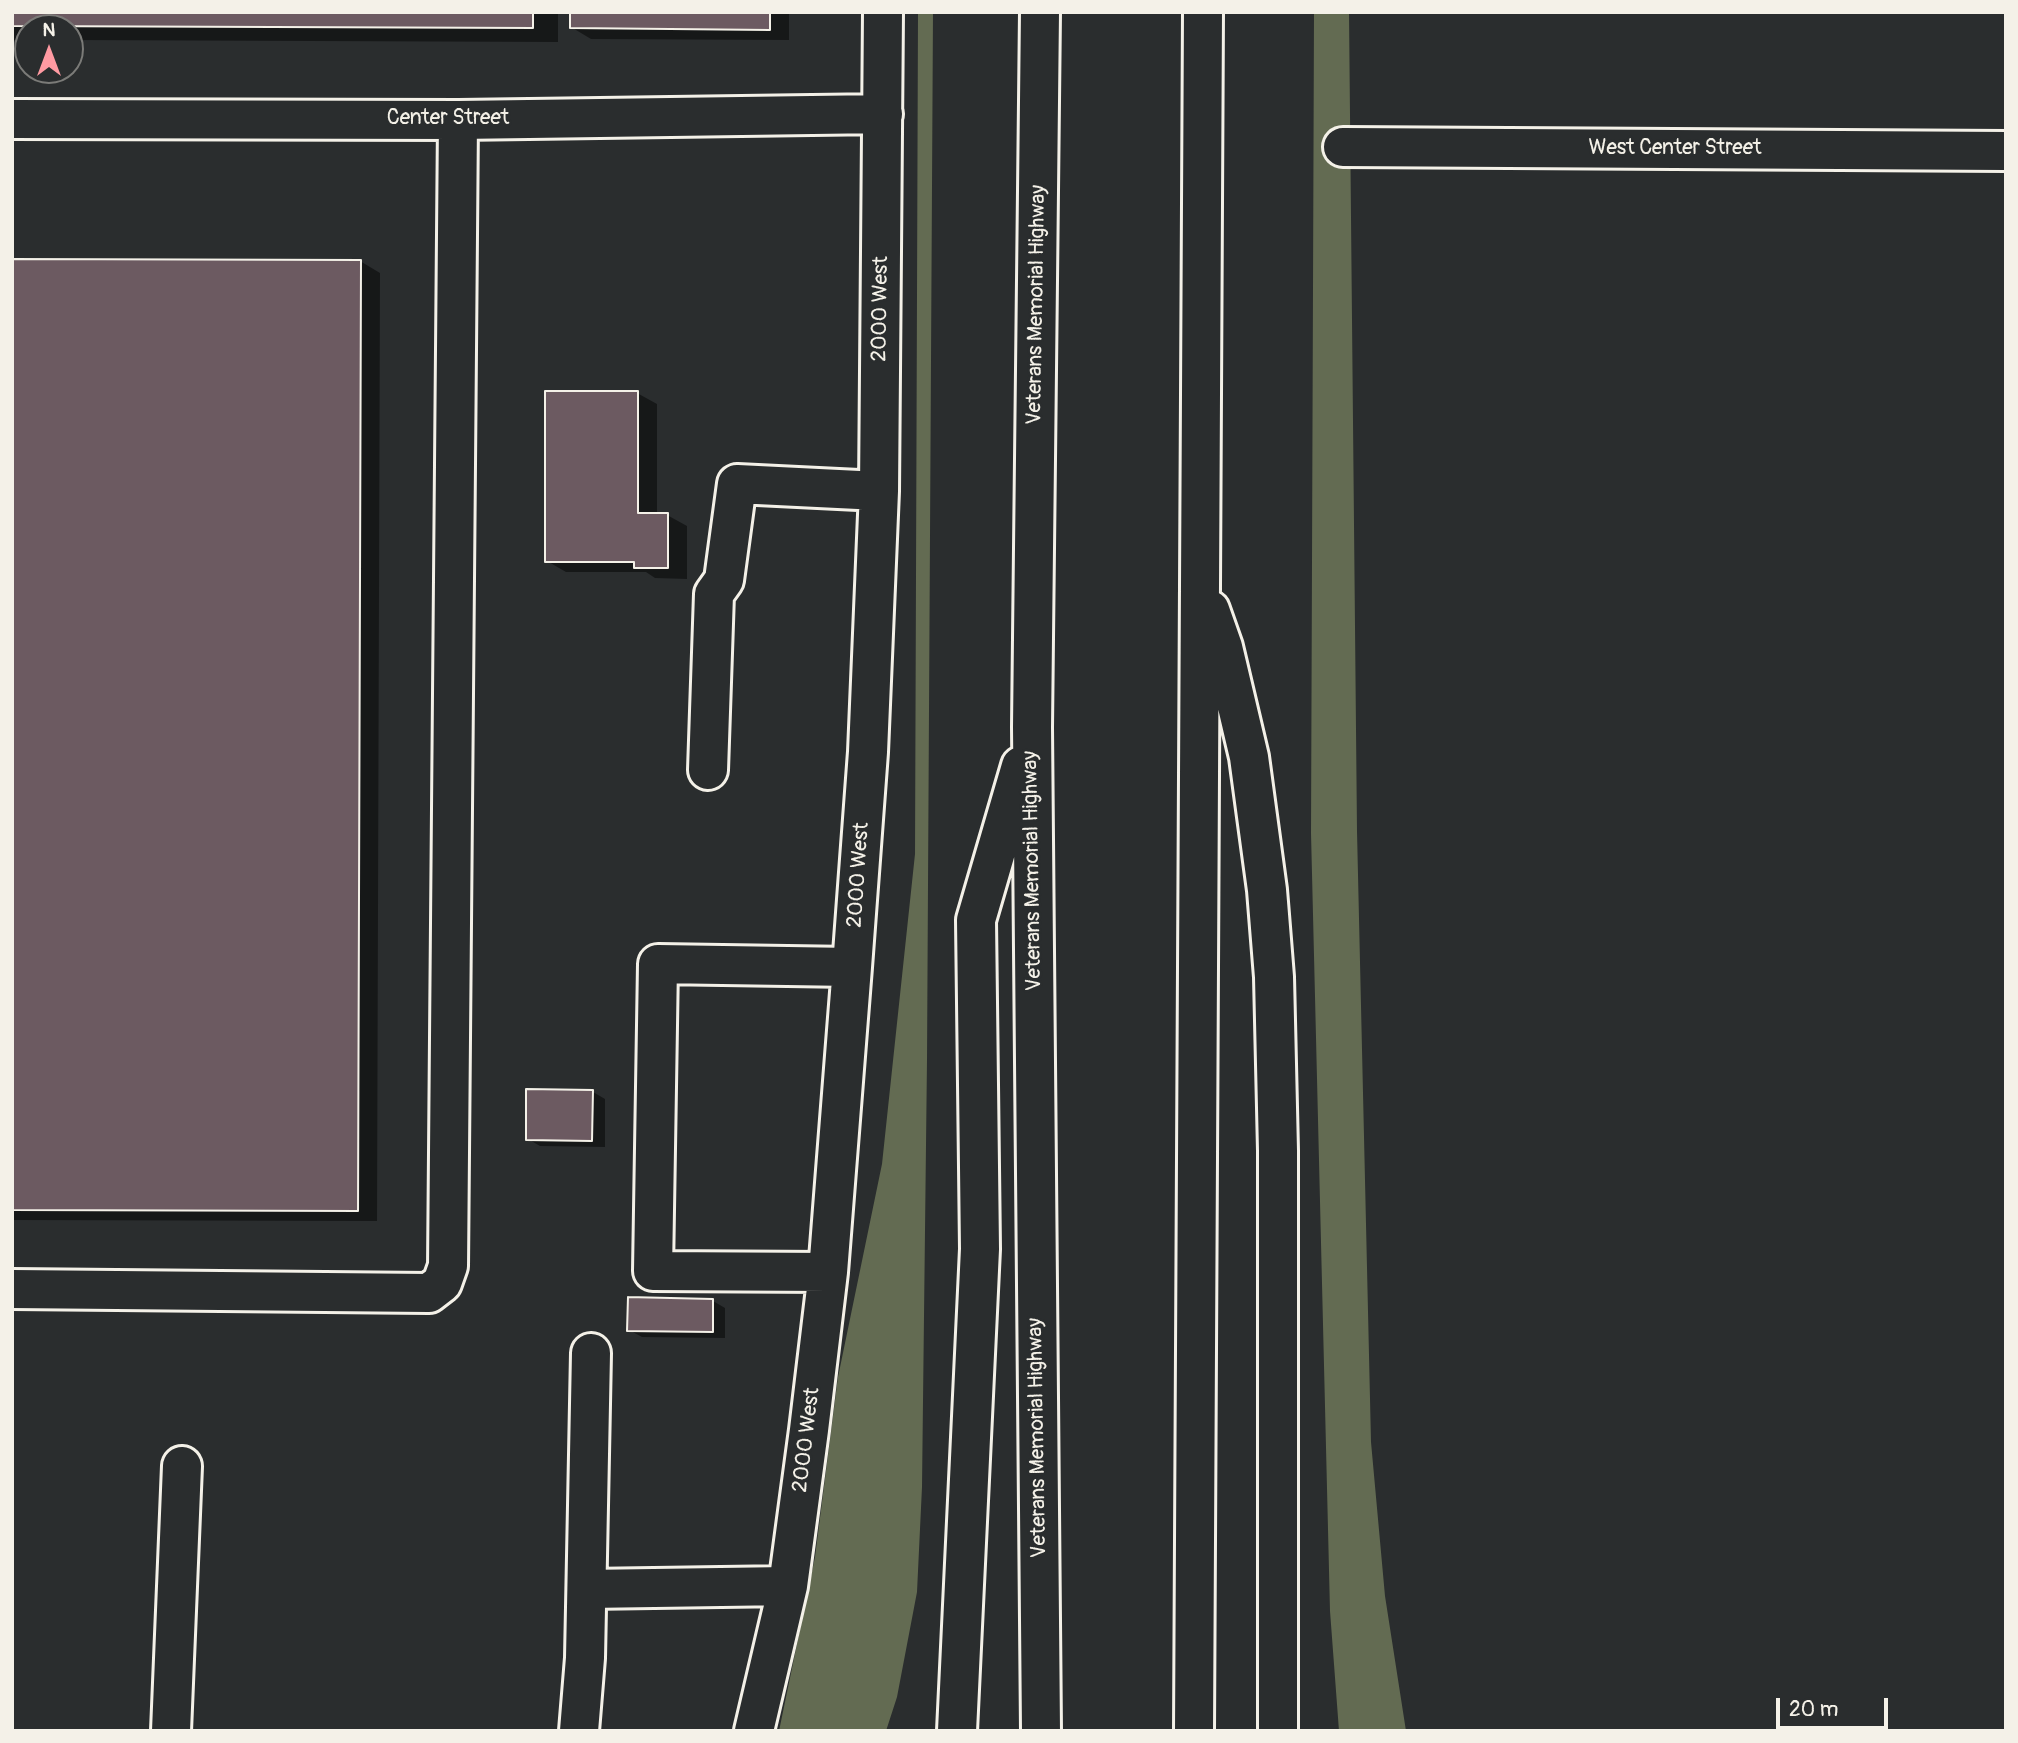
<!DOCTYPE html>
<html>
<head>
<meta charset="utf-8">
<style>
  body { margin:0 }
  #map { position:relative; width:2018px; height:1743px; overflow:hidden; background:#2a2d2e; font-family:Pangolin,sans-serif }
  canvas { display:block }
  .frame { position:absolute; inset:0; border:14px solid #f4f1e8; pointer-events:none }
  .north { position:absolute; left:14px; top:14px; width:70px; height:70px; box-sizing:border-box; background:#2a2d2e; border:2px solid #7b7b78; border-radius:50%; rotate:0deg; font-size:19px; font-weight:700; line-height:28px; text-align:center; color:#f4f1e8 }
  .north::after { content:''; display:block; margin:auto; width:24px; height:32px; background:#ff9aa2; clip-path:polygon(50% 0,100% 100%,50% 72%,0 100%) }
  .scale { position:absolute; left:1776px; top:1698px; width:112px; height:32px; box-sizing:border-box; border:4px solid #f4f1e8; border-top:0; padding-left:9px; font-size:21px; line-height:24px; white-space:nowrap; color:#f4f1e8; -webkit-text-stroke:5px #2a2d2e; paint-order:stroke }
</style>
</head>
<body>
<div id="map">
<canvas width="2018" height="1743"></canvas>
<div class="frame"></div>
<div class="north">N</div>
<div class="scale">20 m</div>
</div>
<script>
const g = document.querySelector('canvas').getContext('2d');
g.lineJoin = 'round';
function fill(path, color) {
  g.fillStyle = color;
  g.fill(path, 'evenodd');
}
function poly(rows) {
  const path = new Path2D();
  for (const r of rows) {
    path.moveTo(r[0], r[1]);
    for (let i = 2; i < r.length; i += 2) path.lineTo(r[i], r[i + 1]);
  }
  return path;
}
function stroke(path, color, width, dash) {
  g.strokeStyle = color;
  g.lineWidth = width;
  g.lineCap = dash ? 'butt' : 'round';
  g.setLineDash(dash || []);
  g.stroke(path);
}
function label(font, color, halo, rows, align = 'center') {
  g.font = font + ' Pangolin,sans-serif';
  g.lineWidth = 5;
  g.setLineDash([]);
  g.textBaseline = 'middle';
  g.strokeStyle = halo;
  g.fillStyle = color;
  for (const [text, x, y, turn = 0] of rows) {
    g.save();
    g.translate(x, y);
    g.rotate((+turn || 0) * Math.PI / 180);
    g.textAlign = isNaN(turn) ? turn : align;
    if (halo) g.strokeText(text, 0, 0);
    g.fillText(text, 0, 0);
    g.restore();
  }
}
fill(poly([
  [918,12,933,12,927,1060,922,1487,917,1592,897,1697,886,1731,779,1731,815,1557,838,1377,882,1164,915,854],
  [1314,12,1349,12,1357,831,1371,1442,1385,1596,1406,1731,1339,1731,1330,1611,1311,833]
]), '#636b52');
fill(poly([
  [12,12,558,12,558,42,70,40,70,28,28,28,28,40,12,40],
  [571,12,789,12,789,40,591,39,571,27],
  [12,260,360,261,380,273,377,1221,12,1220],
  [637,393,657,404,657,515,667,515,687,526,687,579,655,578,646,572,566,572,547,561],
  [593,1092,605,1099,605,1147,540,1146,528,1139],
  [713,1301,725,1308,725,1338,642,1337,629,1330]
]), '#0007');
const building = poly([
  [12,12,533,12,533,28,12,26,12,12],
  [570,12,770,12,770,30,570,28,570,12],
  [12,259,361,260,358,1211,12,1210,12,259],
  [545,391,638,391,638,513,668,513,668,568,634,568,634,562,545,562,545,391],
  [526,1089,593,1090,592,1141,526,1140,526,1089],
  [628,1297,713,1299,713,1332,627,1331,628,1297]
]);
fill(building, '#6c5a61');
stroke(building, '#f4f1e8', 2);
const minor = poly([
  [12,119,458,120,883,114],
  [1343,147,2006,151],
  [708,770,714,594,724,580,737,484,879,491],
  [828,1272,653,1271,658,964,852,967],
  [12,1289,429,1293,442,1283,448,1266,458,120],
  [587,1589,788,1586],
  [171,1731,182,1466],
  [579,1731,585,1658,591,1353],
  [754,1731,788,1586,809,1430,828,1272,852,967,868,752,879,491,883,12]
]);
const highway = poly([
  [1040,12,1032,727,1041,1731],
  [1210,610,1223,647,1249,757,1267,890,1274,977,1278,1151,1278,1731],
  [957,1731,980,1249,976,920,1021,766],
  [1194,1731,1203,12]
]);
stroke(minor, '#f4f1e8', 44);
stroke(highway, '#f4f1e8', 44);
stroke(minor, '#2a2d2e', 38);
stroke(highway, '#2a2d2e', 38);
label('21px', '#f4f1e8', '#2a2d2e', [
  ["Center Street",448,119],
  ["West Center Street",1675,149],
  ["Veterans Memorial Highway",1037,305,-89],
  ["2000 West",881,309,-89],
  ["Veterans Memorial Highway",1033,871,-91],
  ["2000 West",859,875,-86],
  ["Veterans Memorial Highway",1038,1438,-91],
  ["2000 West",807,1440,-83]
]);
</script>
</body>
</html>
